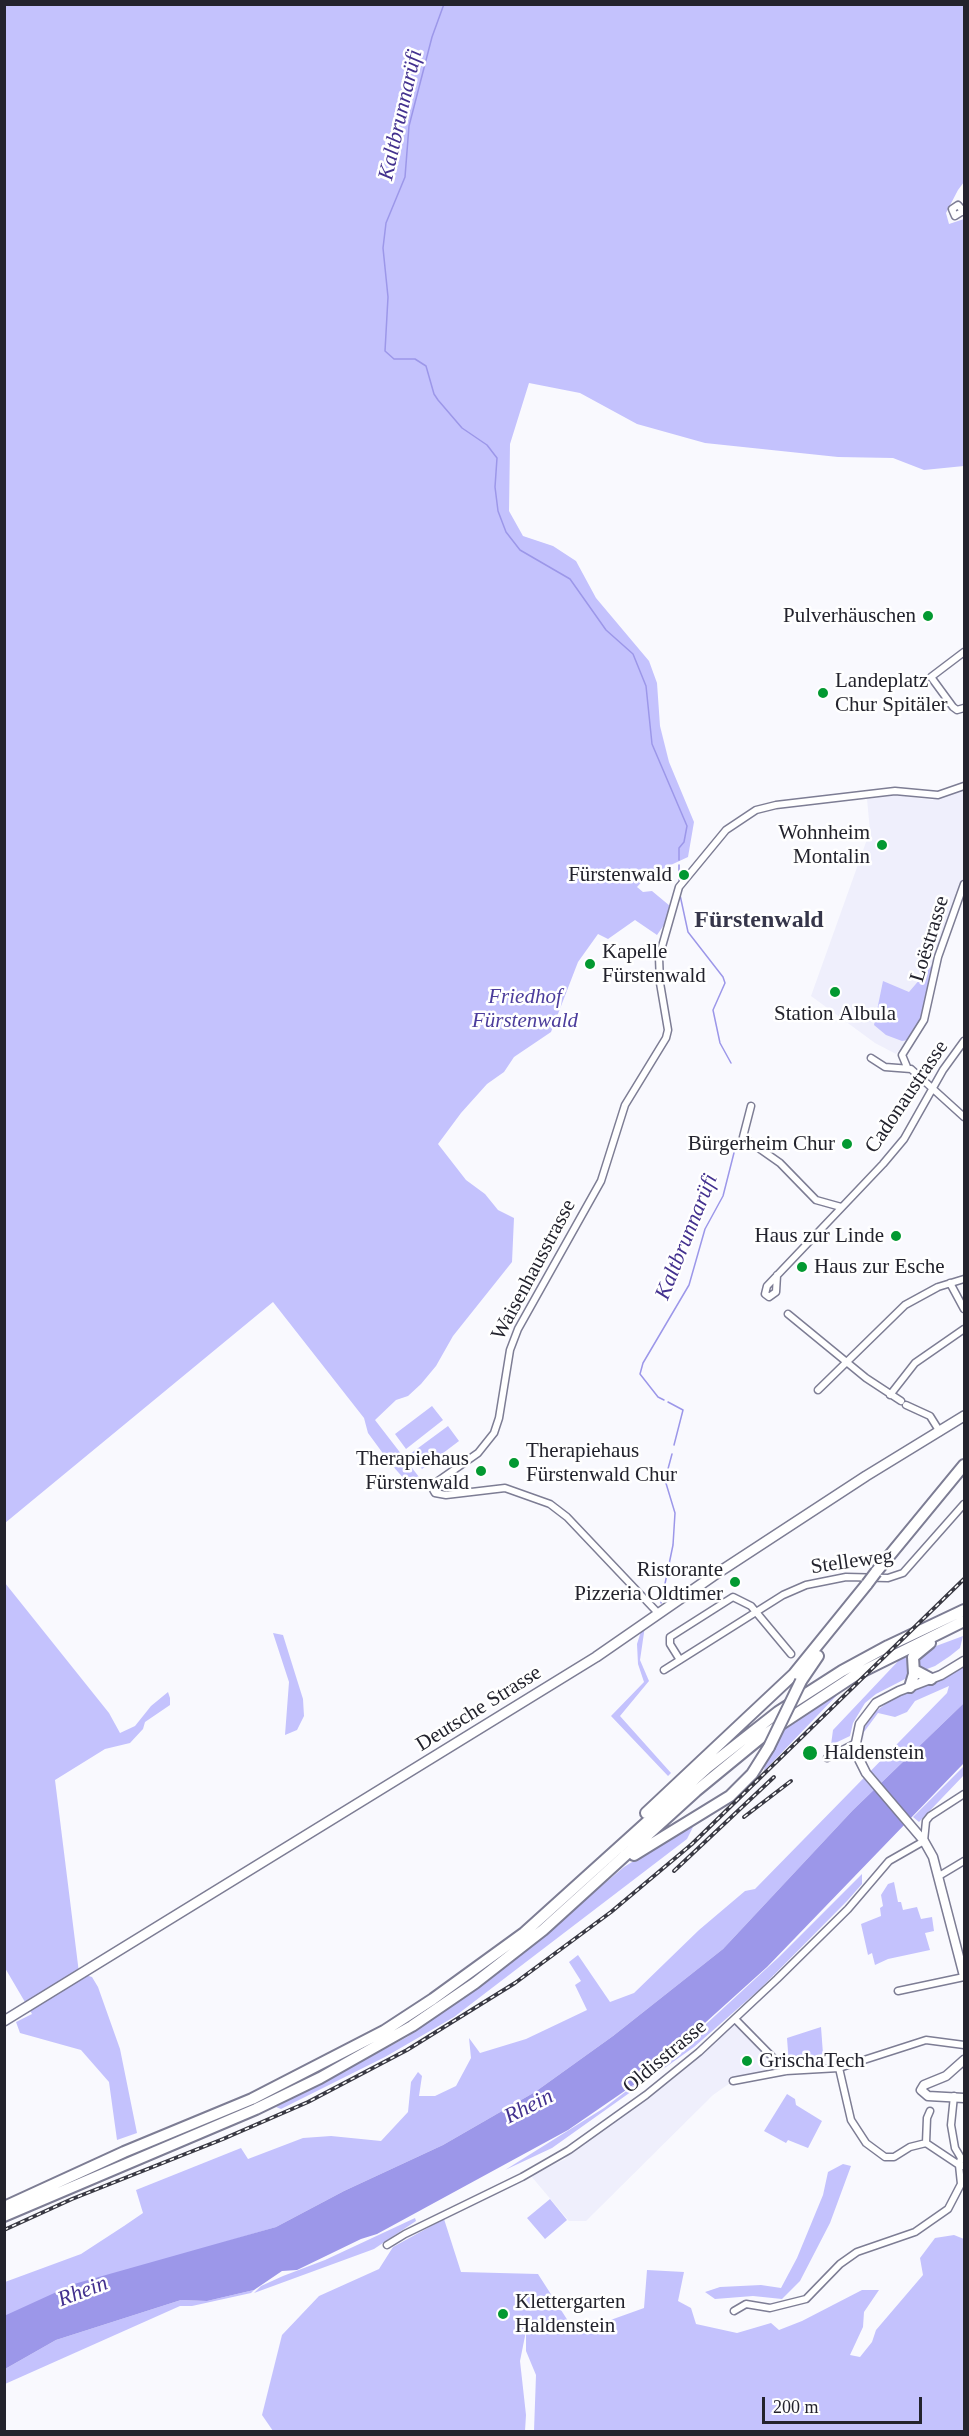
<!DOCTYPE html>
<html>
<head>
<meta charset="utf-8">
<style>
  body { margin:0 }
  #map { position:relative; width:969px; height:2436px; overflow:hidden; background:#f9f9fe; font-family:Georgia,serif }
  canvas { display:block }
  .frame { position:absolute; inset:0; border:6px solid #23232d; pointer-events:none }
  .scale { position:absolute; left:762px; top:2397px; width:160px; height:27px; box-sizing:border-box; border:3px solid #23232d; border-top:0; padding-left:8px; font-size:18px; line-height:21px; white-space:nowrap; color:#23232d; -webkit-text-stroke:4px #fff; paint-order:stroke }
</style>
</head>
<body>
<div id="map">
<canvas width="969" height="2436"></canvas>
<div class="frame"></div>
<div class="scale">200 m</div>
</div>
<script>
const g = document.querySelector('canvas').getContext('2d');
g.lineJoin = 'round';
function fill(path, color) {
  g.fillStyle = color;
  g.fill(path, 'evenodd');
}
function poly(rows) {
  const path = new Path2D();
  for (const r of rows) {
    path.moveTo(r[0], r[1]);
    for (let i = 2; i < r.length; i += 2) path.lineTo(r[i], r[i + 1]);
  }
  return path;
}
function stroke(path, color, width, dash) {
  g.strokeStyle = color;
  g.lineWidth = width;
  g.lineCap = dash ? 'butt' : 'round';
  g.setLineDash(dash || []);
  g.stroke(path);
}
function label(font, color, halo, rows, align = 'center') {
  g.font = font + ' Georgia,serif';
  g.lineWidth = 5;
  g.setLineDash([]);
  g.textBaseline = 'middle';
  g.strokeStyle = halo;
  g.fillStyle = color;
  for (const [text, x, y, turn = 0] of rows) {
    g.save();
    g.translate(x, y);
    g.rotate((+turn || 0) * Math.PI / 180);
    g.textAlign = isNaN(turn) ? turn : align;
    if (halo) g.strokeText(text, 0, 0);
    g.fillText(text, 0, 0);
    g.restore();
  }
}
fill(poly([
  [964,790,964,880,936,958,914,1032,896,1054,875,1043,811,996,870,831,867,799,896,795,932,800],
  [735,2023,775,2062,772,2071,733,2081,713,2095,586,2221,569,2221,531,2176,565,2159,570,2152]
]), '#efeffc');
fill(poly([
  [5,5,964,5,964,182,958,190,946,213,949,224,964,219,964,466,924,470,893,458,838,457,705,443,637,424,580,393,529,383,510,444,509,511,523,536,553,546,576,561,596,598,649,661,657,683,660,726,669,762,694,822,688,857,647,876,637,887,643,892,652,891,670,906,666,922,657,935,635,920,608,939,598,934,578,962,551,1032,514,1057,504,1072,487,1084,461,1113,438,1144,466,1180,485,1194,498,1210,514,1218,512,1262,453,1336,436,1366,421,1384,408,1396,396,1400,375,1420,419,1477,428,1484,425,1486,420,1487,406,1481,390,1463,368,1433,364,1418,273,1302,5,1523],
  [933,964,922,1016,914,1032,908,1040,902,1041,886,1035,874,1025,883,981,909,992],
  [432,1406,443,1420,406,1449,395,1434],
  [448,1426,459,1441,422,1469,410,1454],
  [5,1583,109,1713,120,1733,135,1726,151,1706,168,1692,170,1698,170,1705,145,1722,143,1729,130,1743,105,1749,55,1780,79,1973,92,1977,98,1987,120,2049,137,2133,117,2140,109,2082,81,2050,20,2033,16,2022,32,2014,5,1968],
  [645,1626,640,1660,649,1681,620,1716,671,1773,668,1776,611,1716,644,1682,638,1664,637,1644,642,1628],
  [273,1633,283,1635,303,1699,304,1716,297,1730,285,1735,289,1682],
  [963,1636,960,1648,950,1656,935,1666,919,1672,918,1658,928,1649],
  [902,1657,907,1658,907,1678,876,1694,865,1703,853,1723,850,1736,831,1745,833,1730],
  [964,1667,964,1703,853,1810,723,1949,613,2036,535,2092,443,2145,344,2191,276,2227,191,2252,5,2316,5,2282,81,2254,124,2226,143,2213,136,2190,241,2148,248,2159,303,2138,331,2136,381,2141,408,2112,411,2082,418,2072,422,2076,419,2096,435,2096,456,2086,471,2058,469,2038,480,2053,526,2039,587,2010,575,1985,581,1981,569,1962,578,1955,610,2002,634,1993,699,1930,745,1891,755,1889,947,1693,949,1686,915,1701,907,1712,895,1717,878,1713,864,1732,863,1741,864,1728,871,1715,892,1699,943,1679],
  [842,1689,842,1690,764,1771,765,1763,783,1730],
  [964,1766,964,1775,919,1822,913,1817],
  [695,1823,687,1839,454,2017,385,2057,281,2109,276,2107,407,2037,491,1979,624,1867],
  [862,1874,862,1884,847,1901,760,1989,694,2047,552,2148,505,2170,604,2108,667,2060,779,1957],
  [894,1882,898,1902,901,1902,903,1910,917,1907,921,1919,932,1917,934,1931,925,1933,930,1950,888,1959,875,1965,872,1953,868,1955,861,1924,881,1916,880,1908,883,1906,881,1895,888,1884],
  [821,2027,823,2054,789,2065,787,2038],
  [787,2094,795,2099,796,2105,822,2121,808,2148,788,2140,786,2143,764,2131],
  [843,2164,851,2166,830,2223,800,2281,782,2299,753,2296,715,2299,705,2292,720,2287,761,2285,781,2288,797,2258,823,2195,828,2172],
  [550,2199,567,2220,545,2239,527,2218],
  [415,2218,416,2221,374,2249,254,2293,261,2286,283,2276,325,2260],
  [444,2219,461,2272,538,2274,570,2324,605,2322,644,2308,647,2270,684,2272,678,2301,691,2308,696,2324,737,2333,771,2323,779,2330,802,2321,862,2290,879,2290,864,2312,863,2327,850,2355,860,2357,872,2342,876,2330,923,2275,920,2258,935,2238,954,2235,964,2239,964,2431,534,2431,536,2375,526,2351,526,2331,520,2361,526,2415,525,2431,273,2431,262,2415,282,2335,319,2296,379,2269,393,2247],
  [254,2290,251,2293,192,2306,180,2306,5,2384,5,2369,56,2340,181,2300,207,2301]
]), '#c4c2fd');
fill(poly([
  [964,1703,964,1763,767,1967,645,2077,568,2130,377,2234,361,2239,297,2270,282,2271,254,2290,207,2301,181,2300,56,2340,5,2369,4,2316,74,2284,276,2227,344,2191,443,2145,535,2092,613,2036,723,1949,853,1810]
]), '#9c97e9');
stroke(poly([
  [444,4,432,37,409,126,405,177,386,223,383,248,388,297,385,351,394,359,415,359,426,366,434,394,438,400,462,428,487,445,497,458,495,487,498,511,506,532,520,550,570,579,606,630,633,654,646,686,652,744,687,826,684,842,679,848,679,860],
  [679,880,679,865],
  [680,895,688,932,723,977,725,983,713,1010,720,1043,731,1063],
  [664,1400,658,1397,640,1374,643,1363,689,1285,705,1229,723,1196,737,1141],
  [668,1402,683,1410,674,1445],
  [661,1603,673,1545,675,1513,665,1480,672,1454]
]), '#9c97e9', 1.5);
const street = poly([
  [963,211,955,216,952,209,958,205,964,212],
  [964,652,931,677,953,707,957,710,964,708],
  [871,1058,885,1067,911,1069,964,1117],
  [907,1067,902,1055,924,1020,938,957,964,884],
  [751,1106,743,1137,780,1163,816,1200,841,1207],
  [777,1275,776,1292,769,1297,765,1294,767,1286,883,1164,904,1139,943,1070,964,1041],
  [950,1283,964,1309],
  [788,1314,866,1378,901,1401],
  [818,1390,905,1305,938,1287,964,1279],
  [890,1395,915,1363,964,1329],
  [906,1405,930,1416,940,1432],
  [658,1613,567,1517,550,1504,505,1488,446,1495,435,1493,431,1486,478,1453,494,1433,499,1418,510,1350,518,1329,601,1181,625,1105,666,1038,668,1030,660,983,659,957,679,887,726,830,756,810,776,805,895,791,938,795,964,786],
  [680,1660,670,1644,670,1637,733,1597,751,1606,791,1654],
  [664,1670,783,1595,806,1585,846,1577,888,1578,903,1573,964,1504],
  [827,1758,856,1743],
  [939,1876,964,1861],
  [898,1991,964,1977],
  [735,2019,786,2071],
  [839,2068,851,2120,866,2143,885,2157,894,2157,910,2147,926,2143,959,2165,961,2158,955,2148,951,2125,954,2096],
  [733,2081,786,2071,839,2068,926,2040,964,2045],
  [926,2143,927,2118,930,2111],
  [387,2245,405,2234,522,2177,569,2150,646,2095,699,2052,777,1979,848,1909,889,1861,924,1841,926,1821,930,1816,964,1794],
  [734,2311,746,2304,770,2308,806,2299,840,2264,857,2252,915,2232,948,2209,961,2184,959,2165,964,2166]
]);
const secondary = poly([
  [964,1661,941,1675,899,1691,876,1703,860,1724,856,1743,859,1759,866,1773,924,1841,933,1857,964,1976],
  [964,2060,946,2076,924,2085,921,2090,928,2096,964,2098]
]);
const primary = poly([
  [4,2021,596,1657,713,1576,866,1476,964,1416]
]);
const highway = poly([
  [876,1572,964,1465],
  [914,1670,931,1679],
  [801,1681,818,1656],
  [910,1687,914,1674,913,1657,930,1643],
  [646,1813,794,1674,867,1584],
  [634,1855,730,1796,752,1774,769,1747],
  [4,2207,124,2152,252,2099,384,2031,433,1999,524,1933,708,1767,778,1712,842,1671,888,1646,964,1610],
  [4,2216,256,2109,320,2078,412,2026,475,1983,543,1930,696,1791,763,1736,857,1674,964,1621]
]);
stroke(street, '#7d7d94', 9);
stroke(secondary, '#7d7d94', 11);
stroke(primary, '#7d7d94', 12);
stroke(highway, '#7d7d94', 14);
stroke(street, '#fff', 6);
stroke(secondary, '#fff', 8);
stroke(primary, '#fff', 9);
stroke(highway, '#fff', 10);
const rail = poly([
  [744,1817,791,1781],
  [674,1871,774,1777],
  [4,2230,72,2199,223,2139,308,2102,407,2050,515,1983,611,1912,692,1844,964,1579]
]);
stroke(rail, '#393943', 4);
stroke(rail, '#fff', 1.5, [4.5]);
const highwayBridge = poly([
  [867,1584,876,1572],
  [769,1747,801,1681]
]);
stroke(highwayBridge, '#7d7d94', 14, []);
stroke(highwayBridge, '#fff', 10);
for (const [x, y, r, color] of [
  [928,616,6,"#039931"],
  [823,693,6,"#039931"],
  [882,845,6,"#039931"],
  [684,875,6,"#039931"],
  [590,964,6,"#039931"],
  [835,992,6,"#039931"],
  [847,1144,6,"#039931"],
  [896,1236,6,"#039931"],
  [802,1267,6,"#039931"],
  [514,1463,6,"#039931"],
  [481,1471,6,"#039931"],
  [735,1582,6,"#039931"],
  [810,1753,8,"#039931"],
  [747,2061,6,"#039931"],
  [503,2314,6,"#039931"]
]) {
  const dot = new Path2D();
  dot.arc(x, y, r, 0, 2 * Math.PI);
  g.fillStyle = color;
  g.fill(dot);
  stroke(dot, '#fff', 2);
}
label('21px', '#23232d', '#fff', [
  ["Pulverhäuschen",916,616],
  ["Landeplatz",835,681,"left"],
  ["Chur Spitäler",835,705,"left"],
  ["Wohnheim",870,833],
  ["Montalin",870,857],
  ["Fürstenwald",672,875],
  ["Kapelle",602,952,"left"],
  ["Fürstenwald",602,976,"left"],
  ["Station Albula",835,1014,"center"],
  ["Bürgerheim Chur",835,1144],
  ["Haus zur Linde",884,1236],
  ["Haus zur Esche",814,1267,"left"],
  ["Therapiehaus",526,1451,"left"],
  ["Fürstenwald Chur",526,1475,"left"],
  ["Therapiehaus",469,1459],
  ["Fürstenwald",469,1483],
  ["Ristorante",723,1570],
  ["Pizzeria Oldtimer",723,1594],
  ["Haldenstein",824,1753,"left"],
  ["GrischaTech",759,2061,"left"],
  ["Klettergarten",515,2302,"left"],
  ["Haldenstein",515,2326,"left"]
], 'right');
label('21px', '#23232d', '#fff', [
  ["Loëstrasse",930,939,-73],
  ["Cadonaustrasse",907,1097,-56],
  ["Waisenhausstrasse",534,1270,-62],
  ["Stelleweg",852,1562,-8],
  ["Deutsche Strasse",479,1709,-32],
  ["Oldisstrasse",665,2057,-40]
]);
label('italic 21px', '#4c3d9c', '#fff', [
  ["Friedhof",525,997],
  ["Fürstenwald",525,1021]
]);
label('italic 22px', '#43318f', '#fff', [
  ["Kaltbrunnarüfi",401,115,-77],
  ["Kaltbrunnarüfi",687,1237,-68],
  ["Rhein",529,2107,-27],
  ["Rhein",83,2292,-21]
]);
label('bold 24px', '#36364a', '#fff', [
  ["Fürstenwald",759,921]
]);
</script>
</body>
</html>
